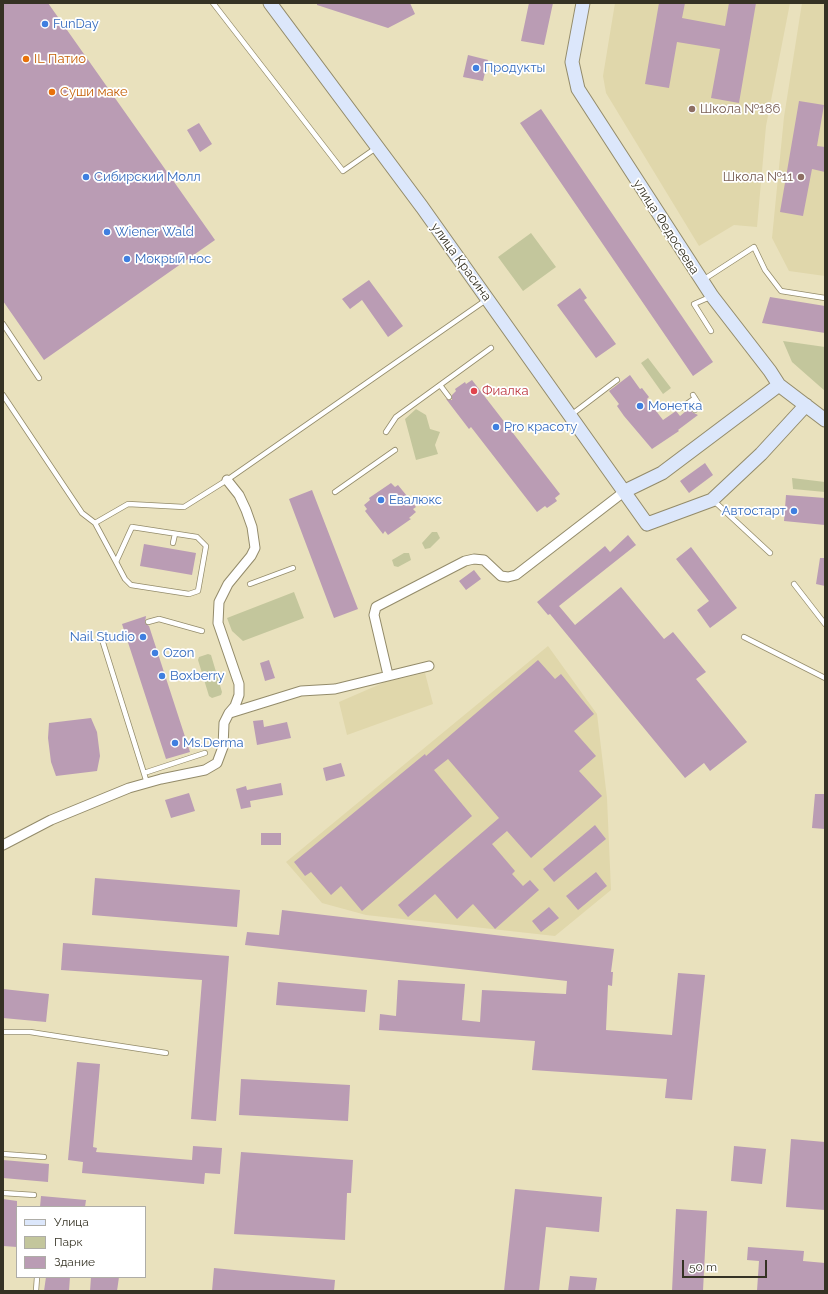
<!DOCTYPE html>
<html>
<head>
<meta charset="utf-8">
<style>
  body { margin:0 }
  #map { position:relative; width:828px; height:1294px; overflow:hidden; background:#e9e1bd; font-family:Raleway,sans-serif }
  canvas { display:block }
  .frame { position:absolute; inset:0; border:4px solid #353224; pointer-events:none }
  .legend { position:absolute; left:16px; top:1206px; width:130px; height:72px; box-sizing:border-box; background:#fff; border:1px solid #aeada7; margin:0; padding:5px 7px; list-style:none; font-size:12px; color:#353224 }
  .legend li { display:flex; align-items:center; gap:8px; height:20px }
  .legend b { width:20px; border:1px solid #aeada7 }
  .scale { position:absolute; left:682px; top:1260px; width:85px; height:18px; box-sizing:border-box; border:2px solid #353224; border-top:0; padding-left:5px; font-size:12px; line-height:14px; white-space:nowrap; color:#353224; -webkit-text-stroke:3px #fff; paint-order:stroke }
</style>
</head>
<body>
<div id="map">
<canvas width="828" height="1294"></canvas>
<div class="frame"></div>
<ul class="legend">
<li><b style="height:5px;background:#dce7fb"></b>Улица</li>
<li><b style="height:11px;background:#c3c69c"></b>Парк</li>
<li><b style="height:11px;background:#ba9cb4"></b>Здание</li>
</ul>
<div class="scale">50 m</div>
</div>
<script>
const g = document.querySelector('canvas').getContext('2d');
g.lineJoin = 'round';
function fill(path, color) {
  g.fillStyle = color;
  g.fill(path, 'evenodd');
}
function poly(rows) {
  const path = new Path2D();
  for (const r of rows) {
    path.moveTo(r[0], r[1]);
    for (let i = 2; i < r.length; i += 2) path.lineTo(r[i], r[i + 1]);
  }
  return path;
}
function stroke(path, color, width, dash) {
  g.strokeStyle = color;
  g.lineWidth = width;
  g.lineCap = dash ? 'butt' : 'round';
  g.setLineDash(dash || []);
  g.stroke(path);
}
function label(font, color, halo, rows, align = 'center') {
  g.font = font + ' Raleway,sans-serif';
  g.lineWidth = 3.5;
  g.setLineDash([]);
  g.textBaseline = 'middle';
  g.strokeStyle = halo;
  g.fillStyle = color;
  for (const [text, x, y, turn = 0] of rows) {
    g.save();
    g.translate(x, y);
    g.rotate((+turn || 0) * Math.PI / 180);
    g.textAlign = isNaN(turn) ? turn : align;
    if (halo) g.strokeText(text, 0, 0);
    g.fillText(text, 0, 0);
    g.restore();
  }
}
fill(poly([
  [615,3,790,3,766,126,757,227,734,225,699,246,606,93,603,76],
  [802,3,825,3,825,276,789,271,772,238,784,117],
  [548,646,597,714,607,798,611,890,555,936,366,915,322,903,286,862],
  [425,673,433,704,347,735,339,702,385,682]
]), '#e0d7ab');
fill(poly([
  [531,233,556,267,523,291,498,257],
  [783,341,825,347,825,391,792,362],
  [648,358,671,388,663,394,641,363],
  [416,409,426,415,430,429,440,432,435,445,438,454,416,460,405,419],
  [792,478,825,482,825,492,793,489],
  [432,532,437,532,440,538,430,548,425,549,422,543],
  [404,553,409,553,411,560,398,567,394,566,392,560],
  [294,592,304,618,243,641,232,631,227,618],
  [208,654,211,655,222,692,221,695,212,698,209,696,198,660,199,657]
]), '#c3c69c');
fill(poly([
  [3,3,48,3,215,240,44,360,3,301],
  [317,3,410,3,415,14,388,28,317,5],
  [529,3,553,3,544,45,521,41],
  [659,3,685,3,682,18,725,26,729,3,756,3,739,103,711,98,720,49,677,42,669,88,645,84],
  [468,55,488,60,483,81,463,77],
  [799,101,824,105,817,146,825,147,825,172,812,169,803,216,780,212],
  [541,109,713,362,693,376,520,123],
  [199,123,212,144,200,152,187,130],
  [369,280,403,326,388,337,362,300,350,309,342,299],
  [580,288,587,298,584,300,616,344,596,358,557,305],
  [770,297,825,306,825,333,762,323],
  [630,375,640,389,642,388,649,397,647,399,663,420,676,411,680,416,692,406,692,412,698,415,678,430,679,431,652,449,624,416,617,406,619,404,609,391],
  [472,380,560,494,555,498,557,501,547,508,545,506,537,512,471,427,469,429,446,399,452,400,452,395,456,391,455,389,465,382,466,384],
  [705,463,713,475,689,493,680,481],
  [391,483,395,487,398,485,416,507,413,509,416,512,409,518,411,519,388,535,385,531,383,534,365,511,367,509,364,505,370,500,369,498],
  [312,490,358,609,334,618,289,499],
  [786,495,825,498,825,525,784,521],
  [628,535,636,545,559,606,575,625,621,587,664,639,673,632,706,672,696,679,747,742,710,771,704,763,685,778,550,614,548,615,537,602,605,546,610,552],
  [144,544,196,553,192,575,140,566],
  [691,547,737,608,710,628,697,610,709,601,676,559],
  [820,558,825,558,825,586,816,584],
  [474,570,481,579,466,590,459,581],
  [146,616,145,623,149,626,190,752,166,759,122,624],
  [269,660,275,678,265,681,260,663],
  [538,660,555,679,561,674,594,714,574,731,596,756,579,771,602,796,531,858,507,831,492,844,515,871,512,874,523,886,530,880,539,890,495,929,473,904,457,919,435,894,408,917,398,905,499,818,448,759,434,770,472,816,362,911,341,886,331,895,311,872,305,876,294,862,425,754,426,756],
  [91,718,97,732,100,756,97,771,56,776,51,762,48,738,49,723],
  [263,720,264,727,287,722,291,738,257,745,253,721],
  [341,763,345,776,326,781,323,768],
  [281,783,283,795,250,801,251,807,241,809,236,789,246,786,247,790],
  [189,793,195,811,171,818,165,800],
  [815,794,825,794,825,829,812,828],
  [595,825,606,839,554,882,543,869],
  [261,833,281,833,281,845,261,845],
  [596,872,607,886,578,910,566,896],
  [95,878,240,890,237,927,92,915],
  [549,907,559,918,541,932,532,921],
  [282,910,614,949,611,972,613,972,612,986,608,985,606,1030,672,1035,678,973,705,975,692,1100,665,1098,667,1079,532,1070,535,1041,379,1030,380,1014,396,1016,398,980,465,984,462,1020,480,1022,482,990,566,994,567,981,245,945,247,932,279,935],
  [63,943,229,956,216,1121,191,1119,202,980,61,970],
  [278,982,367,990,365,1012,276,1005],
  [3,989,49,994,46,1022,3,1018],
  [77,1062,100,1064,93,1147,97,1148,96,1152,192,1160,193,1146,222,1148,220,1174,205,1173,204,1184,82,1173,83,1162,68,1160],
  [241,1079,350,1085,348,1121,239,1115],
  [791,1139,825,1142,825,1210,786,1207],
  [734,1146,766,1149,762,1184,731,1181],
  [241,1152,353,1160,351,1193,347,1193,345,1240,234,1234],
  [3,1160,49,1164,48,1182,3,1178],
  [515,1189,602,1197,599,1232,546,1227,539,1291,504,1291],
  [41,1196,86,1200,85,1207,40,1207],
  [3,1199,17,1201,17,1247,3,1246],
  [676,1209,707,1211,703,1291,672,1291],
  [748,1247,804,1251,803,1261,825,1263,825,1291,757,1291,759,1261,747,1260],
  [214,1268,335,1280,334,1291,212,1291],
  [570,1276,597,1278,595,1291,568,1291],
  [46,1277,70,1277,69,1291,44,1291],
  [91,1277,119,1277,117,1291,90,1291]
]), '#ba9cb4');
const lane = poly([
  [213,3,343,171,376,148],
  [703,280,754,247,765,270,781,291,825,298],
  [710,297,694,304,711,331],
  [3,324,39,378],
  [440,385,449,397],
  [3,395,82,513,95,523,128,504,184,507,227,480,486,300],
  [693,395,700,406,695,410],
  [681,408,695,398],
  [571,415,617,380],
  [386,432,396,417,491,348],
  [335,492,395,450],
  [714,501,770,553],
  [95,523,116,562],
  [132,527,197,537,206,546,198,591,189,594,131,585,125,579,116,562,132,527],
  [173,543,175,534],
  [250,584,293,568],
  [794,584,825,624],
  [148,622,159,619,202,631],
  [100,633,147,783],
  [744,637,825,678],
  [144,773,205,753],
  [3,1032,30,1032,166,1053],
  [3,1154,44,1157],
  [3,1193,34,1195],
  [36,1291,37,1277]
]);
const street = poly([
  [388,675,374,615,376,607,465,561,474,559,484,560,501,576,508,577,516,575,625,491],
  [230,713,301,691,335,689,429,666],
  [3,845,51,820,129,788,161,779,205,770,217,763,223,747,224,723,229,713,235,706,239,695,239,684,218,623,219,602,228,584,251,556,255,548,252,527,246,510,239,495,227,480]
]);
const secondary = poly([
  [270,3,422,207,647,524,712,500,761,454,806,405],
  [583,3,572,62,578,89,712,296,770,371,779,385,825,420],
  [625,491,662,473,779,385]
]);
stroke(lane, '#938b6a', 6);
stroke(street, '#938b6a', 11);
stroke(secondary, '#938b6a', 15);
stroke(lane, '#fff', 4.5);
stroke(street, '#fff', 9);
stroke(secondary, '#dce7fb', 13);
for (const [x, y, r, color] of [
  [45,24,4,"#3f7fe0"],
  [26,59,4,"#e8710a"],
  [476,68,4,"#3f7fe0"],
  [52,92,4,"#e8710a"],
  [692,109,4,"#8d6e63"],
  [86,177,4,"#3f7fe0"],
  [801,177,4,"#8d6e63"],
  [107,232,4,"#3f7fe0"],
  [127,259,4,"#3f7fe0"],
  [474,391,4,"#e0444e"],
  [640,406,4,"#3f7fe0"],
  [496,427,4,"#3f7fe0"],
  [381,500,4,"#3f7fe0"],
  [794,511,4,"#3f7fe0"],
  [143,637,4,"#3f7fe0"],
  [155,653,4,"#3f7fe0"],
  [162,676,4,"#3f7fe0"],
  [175,743,4,"#3f7fe0"]
]) {
  const dot = new Path2D();
  dot.arc(x, y, r, 0, 2 * Math.PI);
  g.fillStyle = color;
  g.fill(dot);
  stroke(dot, '#fff', 1.5);
}
label('13px', '#366cbe', '#fff', [
  ["FunDay",53,24],
  ["Продукты",484,68],
  ["Сибирский Молл",94,177],
  ["Wiener Wald",115,232],
  ["Мокрый нос",135,259],
  ["Монетка",648,406],
  ["Pro красоту",504,427],
  ["Евалюкс",389,500],
  ["Автостарт",786,511,"right"],
  ["Nail Studio",135,637,"right"],
  ["Ozon",163,653],
  ["Boxberry",170,676],
  ["Ms.Derma",183,743]
], 'left');
label('13px', '#c56008', '#fff', [
  ["IL Патио",34,59],
  ["Суши маке",60,92]
], 'left');
label('13px', '#785e54', '#fff', [
  ["Школа №186",700,109],
  ["Школа №11",793,177,"right"]
], 'left');
label('13px', '#353224', '#fff', [
  ["улица Федосеева",666,227,57],
  ["улица Красина",461,262,54]
]);
label('13px', '#be3a42', '#fff', [
  ["Фиалка",482,391]
], 'left');
</script>
</body>
</html>
